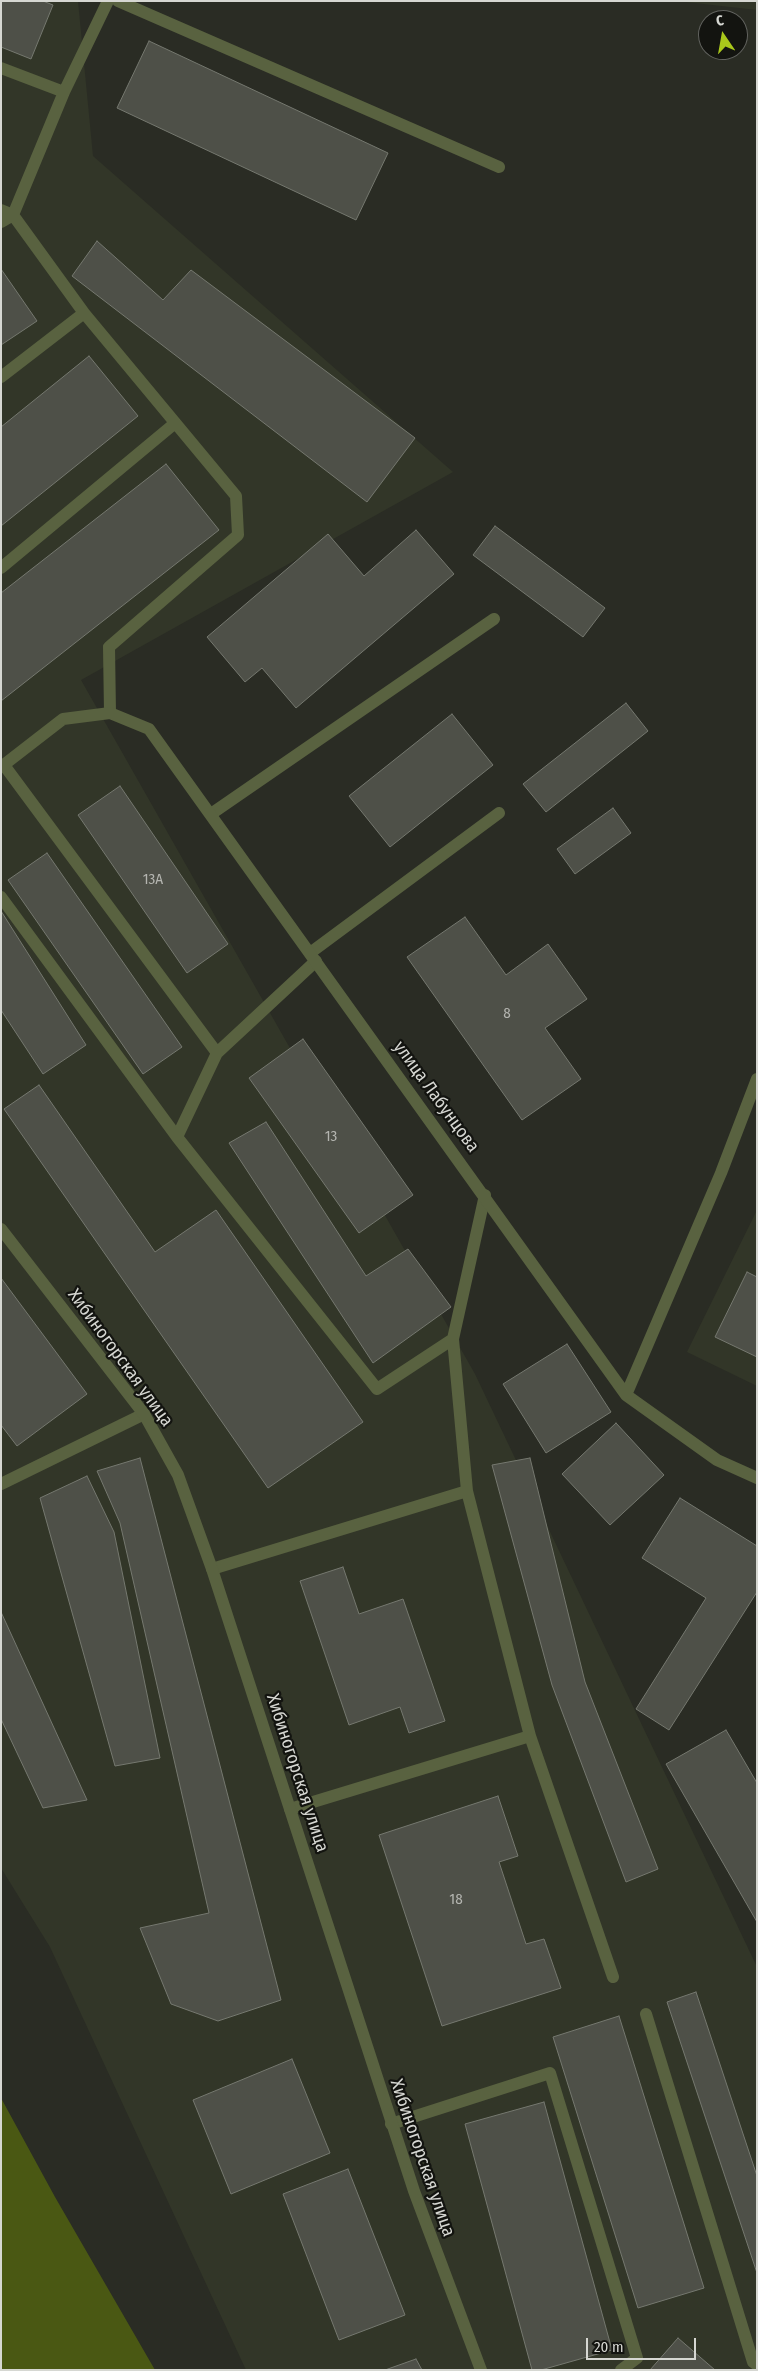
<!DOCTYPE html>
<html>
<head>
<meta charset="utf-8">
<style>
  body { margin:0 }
  #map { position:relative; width:758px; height:2371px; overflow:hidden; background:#2a2c24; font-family:"Fira Sans Condensed",sans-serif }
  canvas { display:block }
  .frame { position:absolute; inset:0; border:2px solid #d6d7d2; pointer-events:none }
  .north { position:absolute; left:698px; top:10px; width:50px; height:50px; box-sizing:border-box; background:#131410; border:1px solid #61625e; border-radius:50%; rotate:348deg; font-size:14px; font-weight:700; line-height:20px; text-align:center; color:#d6d7d2 }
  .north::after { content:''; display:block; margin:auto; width:18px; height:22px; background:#a9c71b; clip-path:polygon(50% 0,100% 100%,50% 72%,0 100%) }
  .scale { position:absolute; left:586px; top:2338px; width:110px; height:22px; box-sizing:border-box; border:2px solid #d6d7d2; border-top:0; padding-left:6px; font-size:15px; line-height:18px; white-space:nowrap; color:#d6d7d2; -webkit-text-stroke:4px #131410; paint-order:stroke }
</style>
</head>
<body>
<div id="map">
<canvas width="758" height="2371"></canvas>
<div class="frame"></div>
<div class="north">С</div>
<div class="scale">20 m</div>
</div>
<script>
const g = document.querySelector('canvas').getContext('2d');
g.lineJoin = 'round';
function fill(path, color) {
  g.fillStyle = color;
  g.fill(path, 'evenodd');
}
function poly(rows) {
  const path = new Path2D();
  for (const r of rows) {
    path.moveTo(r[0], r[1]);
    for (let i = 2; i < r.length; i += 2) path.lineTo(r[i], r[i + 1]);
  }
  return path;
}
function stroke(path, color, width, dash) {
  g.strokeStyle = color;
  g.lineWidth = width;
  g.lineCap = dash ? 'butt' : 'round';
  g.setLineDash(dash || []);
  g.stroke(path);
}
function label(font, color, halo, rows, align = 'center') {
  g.font = font + ' "Fira Sans Condensed",sans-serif';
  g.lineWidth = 4.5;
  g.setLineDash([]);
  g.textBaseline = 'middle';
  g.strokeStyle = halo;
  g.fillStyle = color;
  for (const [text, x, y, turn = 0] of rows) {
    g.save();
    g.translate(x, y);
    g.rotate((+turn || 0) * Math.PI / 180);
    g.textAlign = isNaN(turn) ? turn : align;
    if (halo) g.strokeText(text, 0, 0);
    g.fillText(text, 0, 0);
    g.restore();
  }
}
fill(poly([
  [1,1,78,1,93,156,453,472,81,680,475,1374,757,1967,757,2370,246,2370,50,1947,1,1868],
  [677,1,757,1,757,10],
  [757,1210,757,1386,687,1352]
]), '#323628');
fill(poly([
  [1,2098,55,2197,155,2370,1,2370]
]), '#4a5813');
const building = poly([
  [1,1,43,1,53,5,31,59,1,47,1,1],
  [149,41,388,153,356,220,117,108,149,41],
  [97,241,163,300,191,270,415,438,367,502,72,276,97,241],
  [1,269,37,321,1,345,1,269],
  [89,356,138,416,1,526,1,427,89,356],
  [166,464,219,530,1,701,1,593,166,464],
  [495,526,605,608,583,637,473,555,495,526],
  [416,530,454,574,296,708,262,668,245,682,207,637,328,534,364,576,416,530],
  [626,703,648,731,546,812,523,784,626,703],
  [452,714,493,765,390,847,349,796,452,714],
  [120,786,228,944,187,973,78,815,120,786],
  [613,808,631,833,575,874,557,849,613,808],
  [47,853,182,1047,143,1074,8,880,47,853],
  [1,911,86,1045,43,1074,1,1010,1,911],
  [465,917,506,975,548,944,587,999,545,1028,581,1079,522,1120,407,957,465,917],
  [303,1039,413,1195,359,1233,249,1078,303,1039],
  [39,1085,155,1252,216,1210,363,1422,268,1488,4,1109,39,1085],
  [266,1122,366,1276,408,1249,451,1307,373,1363,229,1143,266,1122],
  [747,1272,757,1277,757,1357,715,1337,747,1272],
  [1,1278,87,1394,17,1446,1,1425,1,1278],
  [567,1344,611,1412,546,1453,503,1384,567,1344],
  [616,1423,664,1475,610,1525,562,1474,616,1423],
  [140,1458,281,2000,218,2021,171,2004,140,1928,209,1913,120,1523,97,1471,140,1458],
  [530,1458,585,1682,658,1869,626,1882,552,1685,492,1465,530,1458],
  [87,1476,114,1532,160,1758,115,1766,40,1498,87,1476],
  [680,1498,757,1546,757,1592,669,1730,636,1709,706,1598,642,1558,680,1498],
  [343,1567,359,1614,403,1599,445,1721,409,1733,400,1707,349,1725,300,1581,343,1567],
  [1,1612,87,1800,43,1808,1,1719,1,1612],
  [726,1730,757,1783,757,1922,666,1764,726,1730],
  [498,1796,518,1856,499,1862,526,1944,544,1939,561,1988,442,2026,379,1835,498,1796],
  [696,1992,757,2176,757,2273,667,2002,696,1992],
  [619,2016,704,2288,638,2308,553,2037,619,2016],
  [292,2059,330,2153,231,2194,193,2100,292,2059],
  [544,2102,612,2350,541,2370,532,2370,465,2124,544,2102],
  [348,2169,405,2315,339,2340,283,2194,348,2169],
  [678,2338,715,2370,650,2370,678,2338],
  [416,2359,422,2370,385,2370,416,2359]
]);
fill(building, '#4e5048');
stroke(building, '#75786f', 1);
stroke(poly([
  [118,1,499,167],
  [1,68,64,92,13,215,1,222],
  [64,92,108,1],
  [1,210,13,215,84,313],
  [1,377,84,313,236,496,238,535,109,647,110,713],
  [1,568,174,424],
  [4,765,217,1053],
  [211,814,494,619],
  [1,897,177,1137,377,1389,453,1339],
  [310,953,499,813],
  [177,1137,217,1053,316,961],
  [1,1484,144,1414],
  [212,1569,467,1491,453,1339,485,1195],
  [530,1736,613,1977],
  [290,1809,530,1736,467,1491],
  [646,2014,753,2362,757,2365],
  [391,2124,550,2073,637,2358,621,2370]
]), '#596240', 12);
stroke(poly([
  [1,767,63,719,110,713,149,729,626,1395,717,1460,757,1478],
  [1,1229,144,1414,178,1475,212,1569,414,2191,481,2370],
  [626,1395,721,1173,757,1079]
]), '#596240', 12);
label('15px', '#b4b5b0', null, [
  ["13А",153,880],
  ["8",507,1014],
  ["13",331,1137],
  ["18",456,1900]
]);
label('18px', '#d6d7d2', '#131410', [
  ["улица Лабунцова",436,1097,54],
  ["Хибиногорская улица",120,1358,54],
  ["Хибиногорская улица",297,1773,72],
  ["Хибиногорская улица",422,2158,71]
]);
</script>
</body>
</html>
